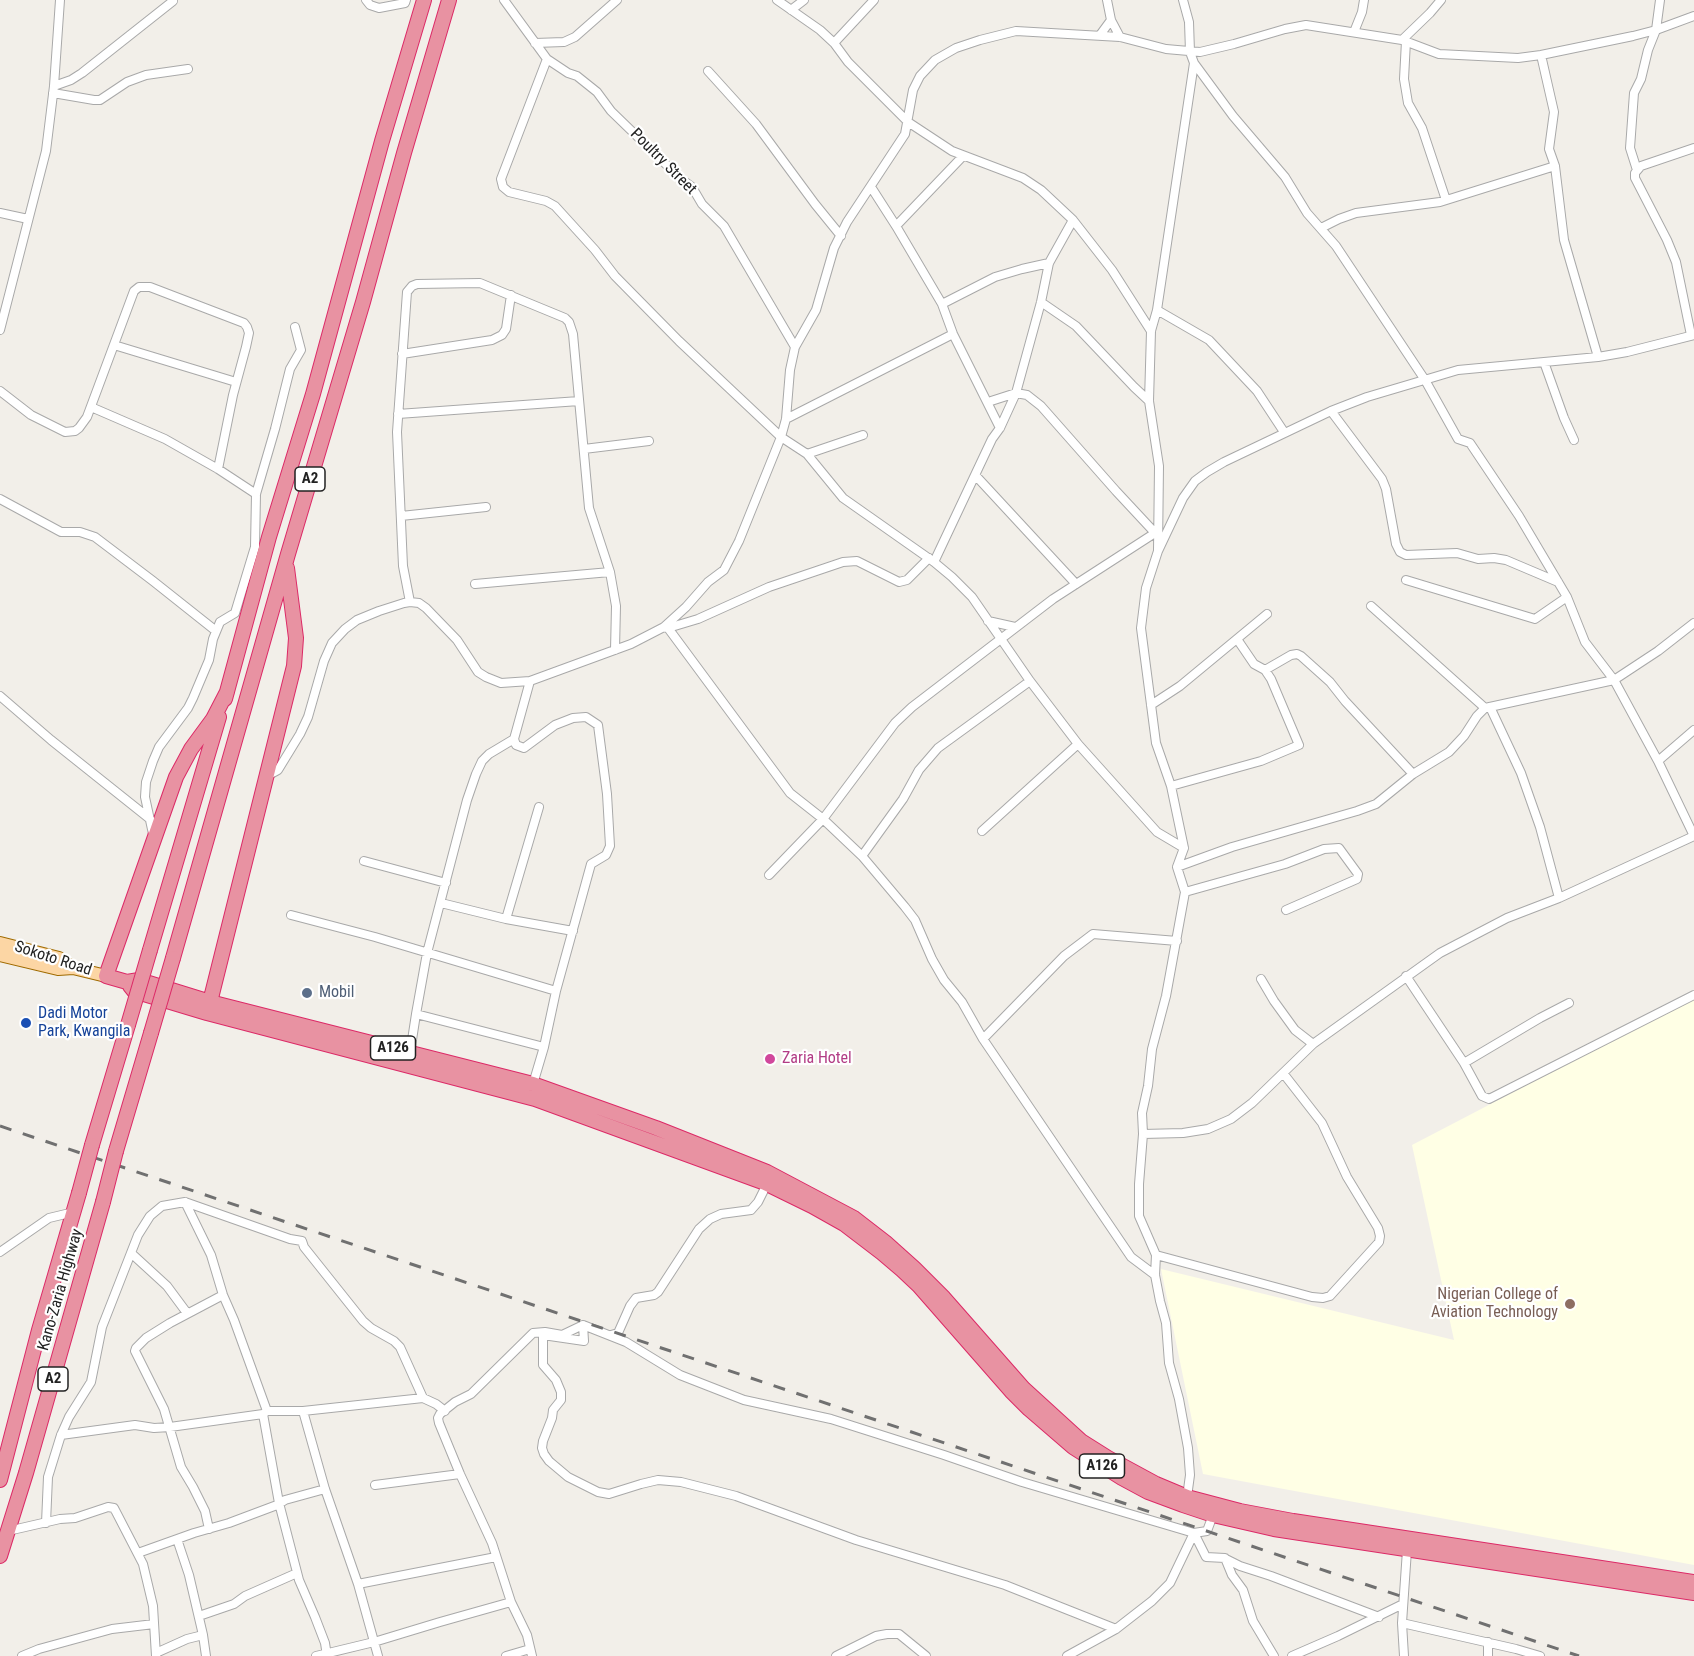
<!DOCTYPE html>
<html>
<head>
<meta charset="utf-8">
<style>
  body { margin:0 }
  canvas { display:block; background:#f2efe9 }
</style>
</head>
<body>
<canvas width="1694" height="1656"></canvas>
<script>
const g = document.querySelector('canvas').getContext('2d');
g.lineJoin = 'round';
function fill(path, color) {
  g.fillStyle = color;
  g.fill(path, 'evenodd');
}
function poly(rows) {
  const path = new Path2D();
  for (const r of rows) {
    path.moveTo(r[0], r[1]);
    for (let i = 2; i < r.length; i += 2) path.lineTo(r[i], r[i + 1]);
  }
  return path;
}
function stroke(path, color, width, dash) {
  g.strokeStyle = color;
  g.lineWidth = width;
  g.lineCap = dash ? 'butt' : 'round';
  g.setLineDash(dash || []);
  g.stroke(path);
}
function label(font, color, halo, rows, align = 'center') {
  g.font = font + ' "Roboto Condensed",sans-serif';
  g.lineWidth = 4.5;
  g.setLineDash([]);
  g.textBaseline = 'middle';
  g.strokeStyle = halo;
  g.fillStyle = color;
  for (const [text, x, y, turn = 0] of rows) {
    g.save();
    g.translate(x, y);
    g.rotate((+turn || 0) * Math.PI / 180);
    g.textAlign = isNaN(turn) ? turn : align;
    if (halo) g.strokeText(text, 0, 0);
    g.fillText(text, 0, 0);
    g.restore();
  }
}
fill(poly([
  [1694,998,1694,1565,1203,1474,1161,1269,1454,1340,1412,1145]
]), '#ffffe5');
const street = poly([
  [366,0,370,5,379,8,405,3,406,0],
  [504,0,547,59,568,73,577,76,597,92,611,111,680,178,692,187,702,204,724,226,795,347],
  [777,0,820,30,834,43,848,62,908,122,952,151,1023,178,1041,190,1073,220,1112,270,1151,331],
  [1107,0,1111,20,1120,37],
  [791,10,804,0],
  [1354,32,1362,12,1364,0],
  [1100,35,1111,20],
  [1402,40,1430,13,1441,0],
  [1406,41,1404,79,1408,103,1422,128,1446,200],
  [535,43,564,42,575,37,617,0],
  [834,43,874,0],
  [1541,55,1554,112,1549,149,1555,166,1564,240,1598,357],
  [547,59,501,179,503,187,509,192,546,201,555,206,595,250,615,276,679,341,781,437,807,454,843,498,934,562,952,577,972,597,1030,681,1078,744,1157,832,1184,848],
  [1194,63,1233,116,1285,177,1307,213,1336,246,1425,380,1458,439,1470,443,1519,516,1567,597,1585,642,1614,680,1658,761,1694,836],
  [708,71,756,124,815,204,841,236],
  [54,86,71,80,82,73,173,1],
  [53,93,94,100,100,100,127,82,146,75,188,69],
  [1637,170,1630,148,1634,93,1641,79,1648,50,1656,30,1660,0],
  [871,187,896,226,942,304,953,334,1000,428],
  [0,213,28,219],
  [896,226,963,156],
  [1321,228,1339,219,1356,213,1440,202,1555,166],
  [1041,302,1076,326,1134,387,1149,401],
  [942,304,995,277,1022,269,1049,263],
  [1157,310,1209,340,1257,391,1284,432],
  [0,330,46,151,54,86,60,0],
  [1691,335,1676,262,1667,240,1635,178,1635,173,1641,166,1694,148],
  [114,345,236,382],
  [402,354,492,340,502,335,506,329,511,295],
  [1544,362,1564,418,1574,440],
  [0,391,31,415,65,432,75,431,79,428,87,417,134,291,139,287,150,287,244,323,247,327,249,333,246,347,233,395,218,469],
  [988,402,1016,393,1027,395,1041,406,1116,491,1157,535],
  [91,407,165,439,218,469,256,494],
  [1331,411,1382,479,1386,489,1396,544,1400,552,1406,555,1457,553,1478,559,1494,558,1506,560,1558,582],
  [398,414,579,401],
  [786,419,953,334],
  [584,449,649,441],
  [807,454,863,435],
  [976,476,1076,584],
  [0,499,61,532,80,532,95,537,153,581,216,631],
  [401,516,486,507],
  [1158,550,1159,466,1149,401,1151,331,1157,310,1194,63,1190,52,1189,22,1183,0],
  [934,562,992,439,1000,428,1016,393,1041,302,1049,263,1073,220],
  [1406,580,1535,619,1567,597],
  [475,584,610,572],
  [410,602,403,566,397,432,407,292,412,286,417,284,480,283,565,318,569,322,573,334,589,508,610,572,616,606,615,650],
  [1371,606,1485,708],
  [988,621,1015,627],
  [664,627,668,628,790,793,823,819,862,856,905,907,915,920,932,959,944,980,962,1002,983,1039,1131,1257,1155,1275],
  [668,628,698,619,769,587,843,562,857,561,899,582,907,580,929,558],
  [1265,670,1291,655,1297,654,1301,656,1330,682,1345,701,1413,774],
  [0,696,51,740,150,819],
  [1151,705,1180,686,1267,614],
  [1490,707,1521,773,1540,827,1559,898],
  [514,739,516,745,524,748,555,725,573,718,586,717,598,725,607,794,610,846,606,855,591,864,556,991,544,1047,533,1084],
  [1658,761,1694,730],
  [267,776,278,770,300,734,308,717,324,661,332,643,345,629,357,620,379,611,404,603,410,602,419,603,426,608,457,640,478,672,486,677,501,683,530,681,631,644,664,627,686,607,708,582,724,570,739,541,781,437,786,419,790,370,795,347,816,310,834,248,847,222,905,134,913,90,920,76,935,60,956,48,980,40,1016,31,1120,37,1166,49,1200,52,1234,44,1285,29,1306,25,1402,40,1439,54,1518,58,1541,55,1633,36,1656,30,1694,16],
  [1171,786,1261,761,1299,745,1271,679,1265,670,1254,664,1237,639],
  [982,831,1078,744],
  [153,834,145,797,146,782,153,761,159,747,188,708,193,698,209,660,213,639,220,622,235,613,255,547,256,494,275,429,290,369,301,350,295,327],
  [862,856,903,799,919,770,938,748,1030,681],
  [364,861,446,883],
  [1177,867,1232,847,1357,811,1376,804,1413,774,1449,752,1464,736,1477,716,1485,708,1614,680,1658,651,1694,623],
  [769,875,823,819,895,723,912,707,1053,599,1155,533],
  [1185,892,1285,864,1324,849,1339,848,1358,874,1357,879,1286,910],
  [441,903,506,919,573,931],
  [291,915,375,937,556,991],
  [506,919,539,807],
  [1406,976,1464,1063,1482,1096,1489,1099,1694,995],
  [1261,979,1274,1001,1295,1030,1313,1044],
  [416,1014,544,1047],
  [983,1039,1064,956,1093,934,1177,941],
  [410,1053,416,1014,427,953,467,800,476,774,482,761,489,754,514,739,530,681],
  [1464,1063,1540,1018,1569,1003],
  [1143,1134,1183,1133,1208,1129,1231,1119,1252,1103,1313,1044,1440,953,1507,918,1559,898,1694,836],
  [185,1202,211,1255,223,1295,234,1320,267,1411],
  [0,1252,49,1218,74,1212],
  [131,1253,167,1286,187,1313],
  [1156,1255,1312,1297,1323,1298,1330,1296,1379,1242,1380,1236,1378,1228,1347,1177,1322,1123,1283,1073],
  [583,1325,584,1341,543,1335,543,1365,556,1380,561,1392,561,1400,553,1410,552,1418,543,1441,542,1448,544,1454,549,1461,568,1477,598,1492,609,1494,641,1484,658,1480,681,1482,736,1496,856,1540,1005,1585,1116,1629],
  [611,1335,618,1333,630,1306,636,1298,654,1295,658,1292,699,1229,710,1219,721,1214,751,1210,758,1202,767,1184],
  [303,1411,325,1489,358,1584,378,1656],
  [263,1414,279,1503,299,1580,315,1617,325,1643,327,1656],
  [61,1435,135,1425,154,1428,170,1427,263,1414,267,1411,303,1411,423,1398,436,1404,445,1411],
  [375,1485,460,1474],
  [1187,1497,1190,1475,1188,1448,1179,1399,1169,1363,1166,1323,1160,1301,1155,1275,1156,1255,1139,1216,1139,1184,1143,1134,1142,1113,1148,1086,1152,1049,1166,996,1185,892,1177,867,1184,848,1171,786,1156,743,1141,628,1146,588,1158,551,1183,498,1195,481,1207,472,1224,462,1331,411,1367,397,1458,370,1598,357,1627,352,1694,335],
  [46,1523,48,1477,61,1435,69,1417,91,1382,102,1327,138,1235,150,1216,162,1206,185,1202,290,1239,302,1241,304,1247,363,1321,371,1328,394,1341,400,1347,423,1398],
  [209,1529,205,1511,193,1487,181,1467,164,1409,135,1351,136,1348,146,1338,170,1323,223,1295],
  [8,1531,60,1519,75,1518,108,1507,114,1508,143,1564,153,1606,156,1656],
  [177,1539,189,1575,203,1635,206,1656],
  [138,1553,194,1533,229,1523,277,1505,285,1500,325,1489],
  [1226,1559,1240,1566,1271,1576,1379,1617],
  [358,1584,496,1557],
  [199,1616,234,1604,245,1596,297,1573],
  [1402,1623,1516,1649,1540,1656],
  [1488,1642,1488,1656],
  [156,1653,187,1639,203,1635],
  [22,1656,39,1649,112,1629,154,1624],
  [316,1656,374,1642,440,1622,511,1602],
  [506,1656,530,1649],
  [532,1656,527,1635,511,1602,492,1543,460,1474,439,1423,438,1418,440,1414,455,1402,471,1394,533,1333,545,1332,562,1335,583,1325,626,1342,680,1375,744,1400,831,1419,944,1455,1022,1482,1194,1533,1206,1557,1225,1558,1232,1575,1243,1590,1253,1621,1274,1656],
  [836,1656,876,1636,887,1634,899,1634,926,1656],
  [1067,1656,1116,1629,1152,1601,1170,1583,1194,1533,1207,1531,1213,1515],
  [1292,1656,1338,1636,1403,1604],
  [1404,1656,1402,1623,1407,1550]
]);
const primary = poly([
  [0,943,59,958,73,968,106,976],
  [0,955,58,969,73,968]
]);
const highway = poly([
  [227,692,213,719,191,749,176,777,106,976,127,982,139,980,210,1002,533,1084,656,1128,767,1172,854,1218,885,1242,914,1268,944,1298,1024,1389,1081,1441,1108,1458,1156,1484,1187,1497,1240,1511,1293,1521,1694,1582],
  [225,699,269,537,313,394,382,141,424,0],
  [150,950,219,717],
  [173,958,288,554,363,302,404,153,449,0],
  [130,986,134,991,207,1013,535,1099,765,1183,812,1206,844,1224,882,1253,902,1270,919,1286,1011,1391,1029,1409,1073,1447,1122,1478,1148,1492,1183,1505,1213,1515,1274,1529,1694,1593],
  [210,1002,294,666,296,638,287,568],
  [92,1145,128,1025],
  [116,1151,151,1033],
  [0,1480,39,1330,79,1193],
  [0,1556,26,1473,103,1202]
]);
stroke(street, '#a9a9a9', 10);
stroke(primary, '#a06b00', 14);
stroke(highway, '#dc2a67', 16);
stroke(street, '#fff', 8);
stroke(primary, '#fcd6a4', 12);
stroke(highway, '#e892a2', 14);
stroke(poly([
  [0,1126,1579,1656]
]), '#707070', 3, [12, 12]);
const highwayBridge = poly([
  [128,1025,150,950],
  [151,1033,173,958],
  [79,1193,92,1145],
  [103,1202,116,1151]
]);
stroke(highwayBridge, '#dc2a67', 16, []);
stroke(highwayBridge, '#e892a2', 14);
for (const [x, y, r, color] of [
  [307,993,6,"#5c6f8a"],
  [26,1023,6,"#1a4fb4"],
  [770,1059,6,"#d1479c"],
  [1570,1304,6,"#8d6e63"]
]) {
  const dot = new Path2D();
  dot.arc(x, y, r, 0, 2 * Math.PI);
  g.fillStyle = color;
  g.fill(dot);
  stroke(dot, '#fff', 2);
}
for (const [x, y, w] of [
  [310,479,30],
  [393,1048,45],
  [53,1379,30],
  [1102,1466,45]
]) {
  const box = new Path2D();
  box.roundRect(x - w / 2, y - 12, w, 24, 4.5);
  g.fillStyle = '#fff';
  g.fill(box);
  stroke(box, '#222', 1.5);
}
label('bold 15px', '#222', null, [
  ["A2",310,479],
  ["A126",393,1048],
  ["A2",53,1379],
  ["A126",1102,1466]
]);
label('16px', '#222', '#fff', [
  ["Poultry Street",663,162,45],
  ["Sokoto Road",53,959,18],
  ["Kano-Zaria Highway",61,1290,-74]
]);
label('16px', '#4e5e75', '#fff', [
  ["Mobil",319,993]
], 'left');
label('16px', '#164399', '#fff', [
  ["Dadi Motor",38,1014],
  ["Park, Kwangila",38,1032]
], 'left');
label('16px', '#b23c85', '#fff', [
  ["Zaria Hotel",782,1059]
], 'left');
label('16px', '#785e54', '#fff', [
  ["Nigerian College of",1558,1295],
  ["Aviation Technology",1558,1313]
], 'right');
</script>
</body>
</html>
